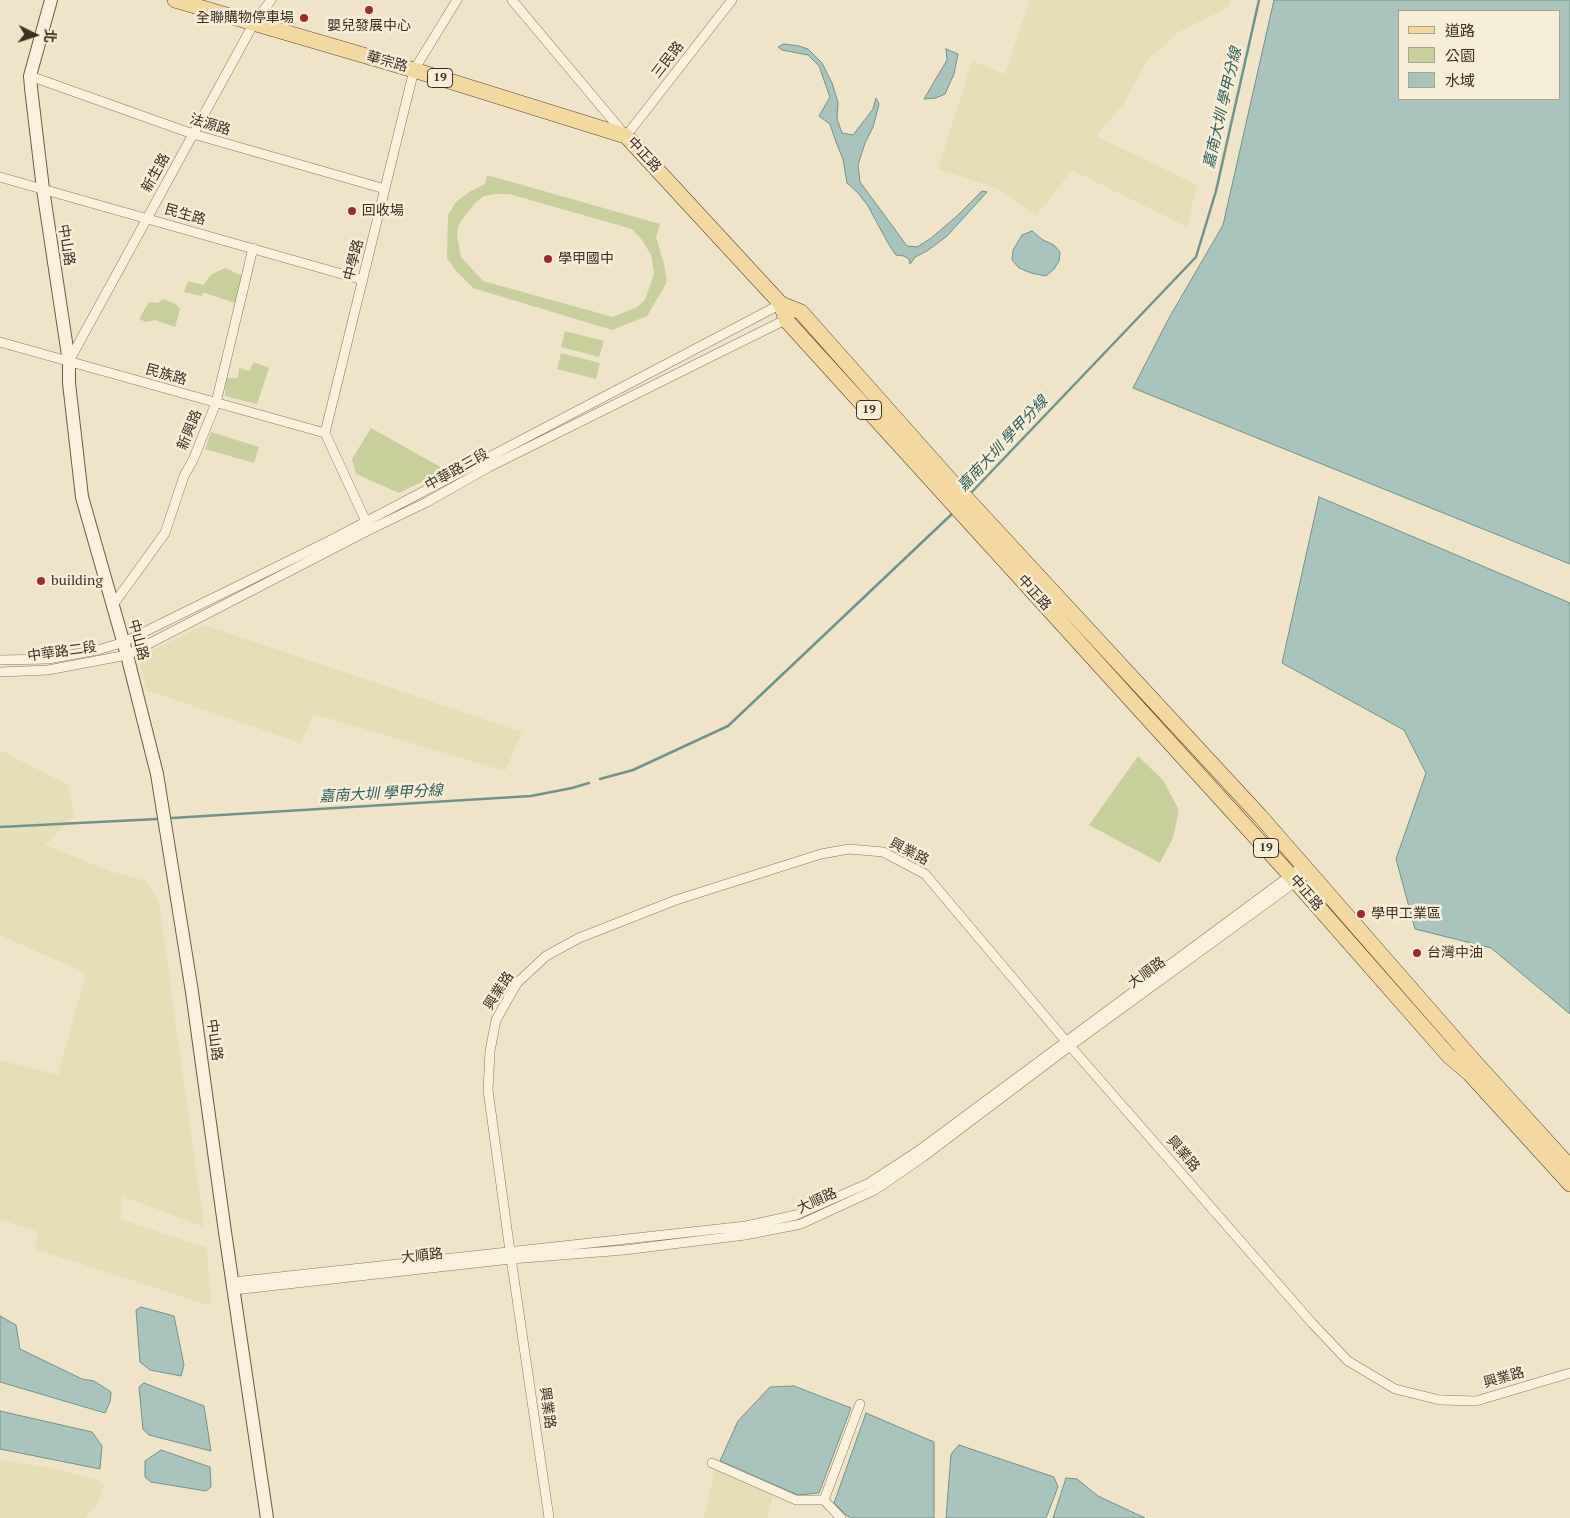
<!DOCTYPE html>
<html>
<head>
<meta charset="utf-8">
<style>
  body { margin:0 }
  #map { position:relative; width:1570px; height:1518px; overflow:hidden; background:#f0e4c8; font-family:"PT Serif","Noto Sans TC",serif }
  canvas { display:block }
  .legend { position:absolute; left:1398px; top:10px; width:162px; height:90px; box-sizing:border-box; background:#f7eed8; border:1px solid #ada18e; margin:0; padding:6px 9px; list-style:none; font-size:15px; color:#3d2e20 }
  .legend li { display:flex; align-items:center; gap:10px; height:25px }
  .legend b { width:25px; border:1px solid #ada18e }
  .north { position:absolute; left:10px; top:10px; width:50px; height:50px; -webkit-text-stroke:4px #f7eed8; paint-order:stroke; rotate:94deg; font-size:14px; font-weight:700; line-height:20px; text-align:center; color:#3d2e20 }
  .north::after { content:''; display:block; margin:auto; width:18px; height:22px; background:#3d2e20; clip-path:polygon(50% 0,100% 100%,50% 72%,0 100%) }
</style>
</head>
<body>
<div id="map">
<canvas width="1570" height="1518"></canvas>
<ul class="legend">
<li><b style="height:6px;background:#f3d9a0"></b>道路</li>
<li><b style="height:14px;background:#c9cf9b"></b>公園</li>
<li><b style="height:14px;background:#a9c4bc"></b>水域</li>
</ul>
<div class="north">北</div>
</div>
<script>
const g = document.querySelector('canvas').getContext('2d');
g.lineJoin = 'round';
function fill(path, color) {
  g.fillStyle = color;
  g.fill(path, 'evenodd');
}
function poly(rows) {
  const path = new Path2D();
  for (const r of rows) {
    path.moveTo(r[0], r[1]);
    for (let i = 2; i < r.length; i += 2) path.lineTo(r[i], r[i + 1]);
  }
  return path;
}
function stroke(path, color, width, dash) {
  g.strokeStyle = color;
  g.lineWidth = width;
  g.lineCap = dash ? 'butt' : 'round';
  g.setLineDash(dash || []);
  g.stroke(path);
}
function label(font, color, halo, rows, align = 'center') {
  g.font = font + ' "PT Serif","Noto Sans TC",serif';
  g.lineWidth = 5;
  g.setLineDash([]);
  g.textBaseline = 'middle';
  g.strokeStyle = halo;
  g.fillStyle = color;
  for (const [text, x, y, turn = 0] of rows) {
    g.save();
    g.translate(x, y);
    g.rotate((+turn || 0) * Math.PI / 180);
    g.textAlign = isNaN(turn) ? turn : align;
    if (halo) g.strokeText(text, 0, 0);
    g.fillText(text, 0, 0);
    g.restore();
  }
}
fill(poly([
  [1030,0,1231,0,1227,8,1179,32,1148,59,1124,103,1096,136,1197,185,1187,227,1072,170,1036,216,999,189,938,169,972,61,1005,74],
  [204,625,522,732,505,771,314,714,301,743,146,690,138,657],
  [0,750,68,785,74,817,45,845,110,871,146,881,159,903,204,1227,122,1196,120,1219,207,1248,211,1306,35,1249,38,1232,0,1219,0,1060,58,1075,86,973,0,935],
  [0,1460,57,1469,97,1480,104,1485,99,1501,86,1518,0,1518],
  [715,1470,773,1495,767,1518,704,1518]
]), '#e6deb5');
fill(poly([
  [487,175,660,224,656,237,664,264,667,282,647,316,612,330,473,288,456,271,447,258,448,215,456,202,469,192,485,184],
  [495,194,509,194,632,229,642,240,651,255,654,273,645,300,637,307,613,317,483,281,461,257,457,236,459,224,475,203,484,196],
  [225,268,243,276,235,303,205,293,203,293,201,296,184,292,188,281,203,285,212,274],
  [163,299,176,304,180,309,175,327,155,320,146,322,139,319,149,302,158,303],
  [565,331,604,341,599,357,561,347],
  [561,353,600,363,596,379,557,369],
  [254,362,269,368,257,404,225,396,226,378,238,378,239,368,249,371],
  [371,428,444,469,446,470,399,493,356,474,352,459],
  [211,432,259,447,254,463,205,449],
  [1138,756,1163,780,1179,810,1173,838,1160,863,1089,825]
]), '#c9cf9b');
const water = poly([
  [1274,0,1570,0,1570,564,1133,388,1169,318,1223,225,1274,0],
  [1399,11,1559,11,1559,99,1399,99,1399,11],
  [784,44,799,46,808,49,822,63,832,83,838,102,837,119,842,133,853,135,873,109,876,98,879,104,873,127,865,143,858,165,860,182,907,246,917,247,930,239,957,216,982,191,987,192,947,236,927,251,915,257,910,264,909,259,904,256,896,255,888,243,868,206,858,193,847,183,843,159,836,142,830,124,819,116,830,97,819,66,808,55,782,50,778,47,784,44],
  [946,49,958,54,954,74,945,94,936,98,924,99,947,60,946,49],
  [1032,231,1043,240,1054,245,1060,252,1059,261,1054,269,1046,276,1031,273,1019,268,1012,260,1013,250,1022,235,1032,231],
  [1319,497,1570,603,1570,1014,1491,948,1415,929,1396,859,1426,773,1404,730,1282,663,1319,497],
  [141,1307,174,1316,184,1365,181,1376,150,1370,140,1362,136,1310,141,1307],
  [0,1316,16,1325,20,1349,82,1379,94,1381,111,1392,110,1402,105,1413,0,1382,0,1316],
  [144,1383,204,1406,211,1451,149,1435,143,1429,139,1387,144,1383],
  [794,1386,851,1408,819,1493,798,1495,720,1461,738,1421,770,1387,794,1386],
  [0,1411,92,1432,102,1446,100,1469,0,1449,0,1411],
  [866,1413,934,1442,934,1518,852,1518,846,1515,834,1503,866,1413],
  [959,1445,1054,1477,1058,1487,1046,1518,946,1518,951,1454,959,1445],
  [161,1450,210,1467,211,1487,206,1491,151,1482,145,1477,145,1461,161,1450],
  [1066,1478,1077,1479,1098,1496,1145,1518,1053,1518,1066,1478]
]);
fill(water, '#a9c4bc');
stroke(water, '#6f938a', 1);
stroke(poly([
  [969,495,1196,257,1216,191,1259,0],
  [600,779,633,770,728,726,954,512],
  [172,818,531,796,572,788,589,783],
  [0,827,157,819]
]), '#6f938a', 2.5);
const minor = poly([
  [512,0,626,136,732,0],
  [30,76,193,134,385,189],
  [0,177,363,280],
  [0,342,325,433],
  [69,361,254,23,271,0],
  [368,526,325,433,414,70,457,0],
  [113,605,165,533,184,476,193,460,216,403,253,248],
  [0,660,48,659,98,650,124,642,329,541,781,304],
  [0,672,48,670,127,655,369,530,427,502,489,467,789,318],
  [233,1282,746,1226,796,1215,869,1183,918,1151,1303,866],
  [234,1290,511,1259,624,1250,745,1235,801,1224,875,1190,923,1157,1070,1046,1309,872],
  [712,1463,796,1500,824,1500,841,1518],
  [824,1500,860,1404],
  [549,1518,510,1251,488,1090,490,1051,496,1020,517,983,546,956,579,938,676,900,821,854,849,849,883,852,925,874,1070,1046,1312,1323,1348,1361,1395,1389,1440,1400,1476,1401,1570,1373]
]);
const secondary = poly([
  [51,0,30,76,31,88,43,189,69,362,69,383,82,497,127,655,157,774,192,992,225,1232,267,1518]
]);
const primary = poly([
  [175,0,414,70,626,136,781,304,801,312,968,500,1260,816,1473,1060,1570,1167],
  [781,304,786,320,1290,875,1449,1056,1470,1074,1570,1184]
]);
stroke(minor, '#8d765c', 10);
stroke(secondary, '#6f573f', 14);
stroke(primary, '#5b4430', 16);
stroke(minor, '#faf1dc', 9);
stroke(secondary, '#faf1dc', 12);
stroke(primary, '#f3d9a0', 15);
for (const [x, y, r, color] of [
  [369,10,5,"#9e2a2b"],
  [304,18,5,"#9e2a2b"],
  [352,211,5,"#9e2a2b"],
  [548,259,5,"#9e2a2b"],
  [41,581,5,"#9e2a2b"],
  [1361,914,5,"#9e2a2b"],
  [1417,953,5,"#9e2a2b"]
]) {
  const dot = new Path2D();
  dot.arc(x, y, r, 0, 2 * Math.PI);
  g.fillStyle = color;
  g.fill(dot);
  stroke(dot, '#f7eed8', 2);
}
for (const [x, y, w] of [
  [440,78,25],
  [869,410,25],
  [1266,848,25]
]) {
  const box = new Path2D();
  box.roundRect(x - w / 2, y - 9.5, w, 19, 4);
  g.fillStyle = '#f7eed8';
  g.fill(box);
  stroke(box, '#3d2e20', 1);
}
label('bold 12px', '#3d2e20', null, [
  ["19",440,78],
  ["19",869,410],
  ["19",1266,848]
]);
label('14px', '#3d2e20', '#f7eed8', [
  ["全聯購物停車場",294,18,"right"],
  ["嬰兒發展中心",369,26,"center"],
  ["回收場",362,211],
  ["學甲國中",558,259],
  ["building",51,581],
  ["學甲工業區",1371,914],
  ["台灣中油",1427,953]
], 'left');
label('14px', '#3d2e20', '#f7eed8', [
  ["三民路",668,60,-52],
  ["華宗路",387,62,16],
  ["法源路",210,125,17],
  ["中正路",644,155,47],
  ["新生路",156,173,-61],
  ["民生路",185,215,16],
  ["中山路",66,245,81],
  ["中學路",354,260,-76],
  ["民族路",166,375,16],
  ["新興路",190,430,-68],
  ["中華路三段",457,470,-29],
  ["中正路",1034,593,48],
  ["中山路",138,640,75],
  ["中華路二段",62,652,-8],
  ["興業路",909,852,27],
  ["中正路",1306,893,49],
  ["大順路",1147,973,-36],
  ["興業路",499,991,-57],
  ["中山路",214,1040,82],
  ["興業路",1183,1154,49],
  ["大順路",817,1201,-24],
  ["大順路",422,1256,-6],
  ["興業路",1504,1378,-16],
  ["興業路",547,1408,82]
]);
label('italic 15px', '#2f5d5a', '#f7eed8', [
  ["嘉南大圳 學甲分線",1223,108,-77],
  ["嘉南大圳 學甲分線",1003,444,-47],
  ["嘉南大圳 學甲分線",381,794,-3]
]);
</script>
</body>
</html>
